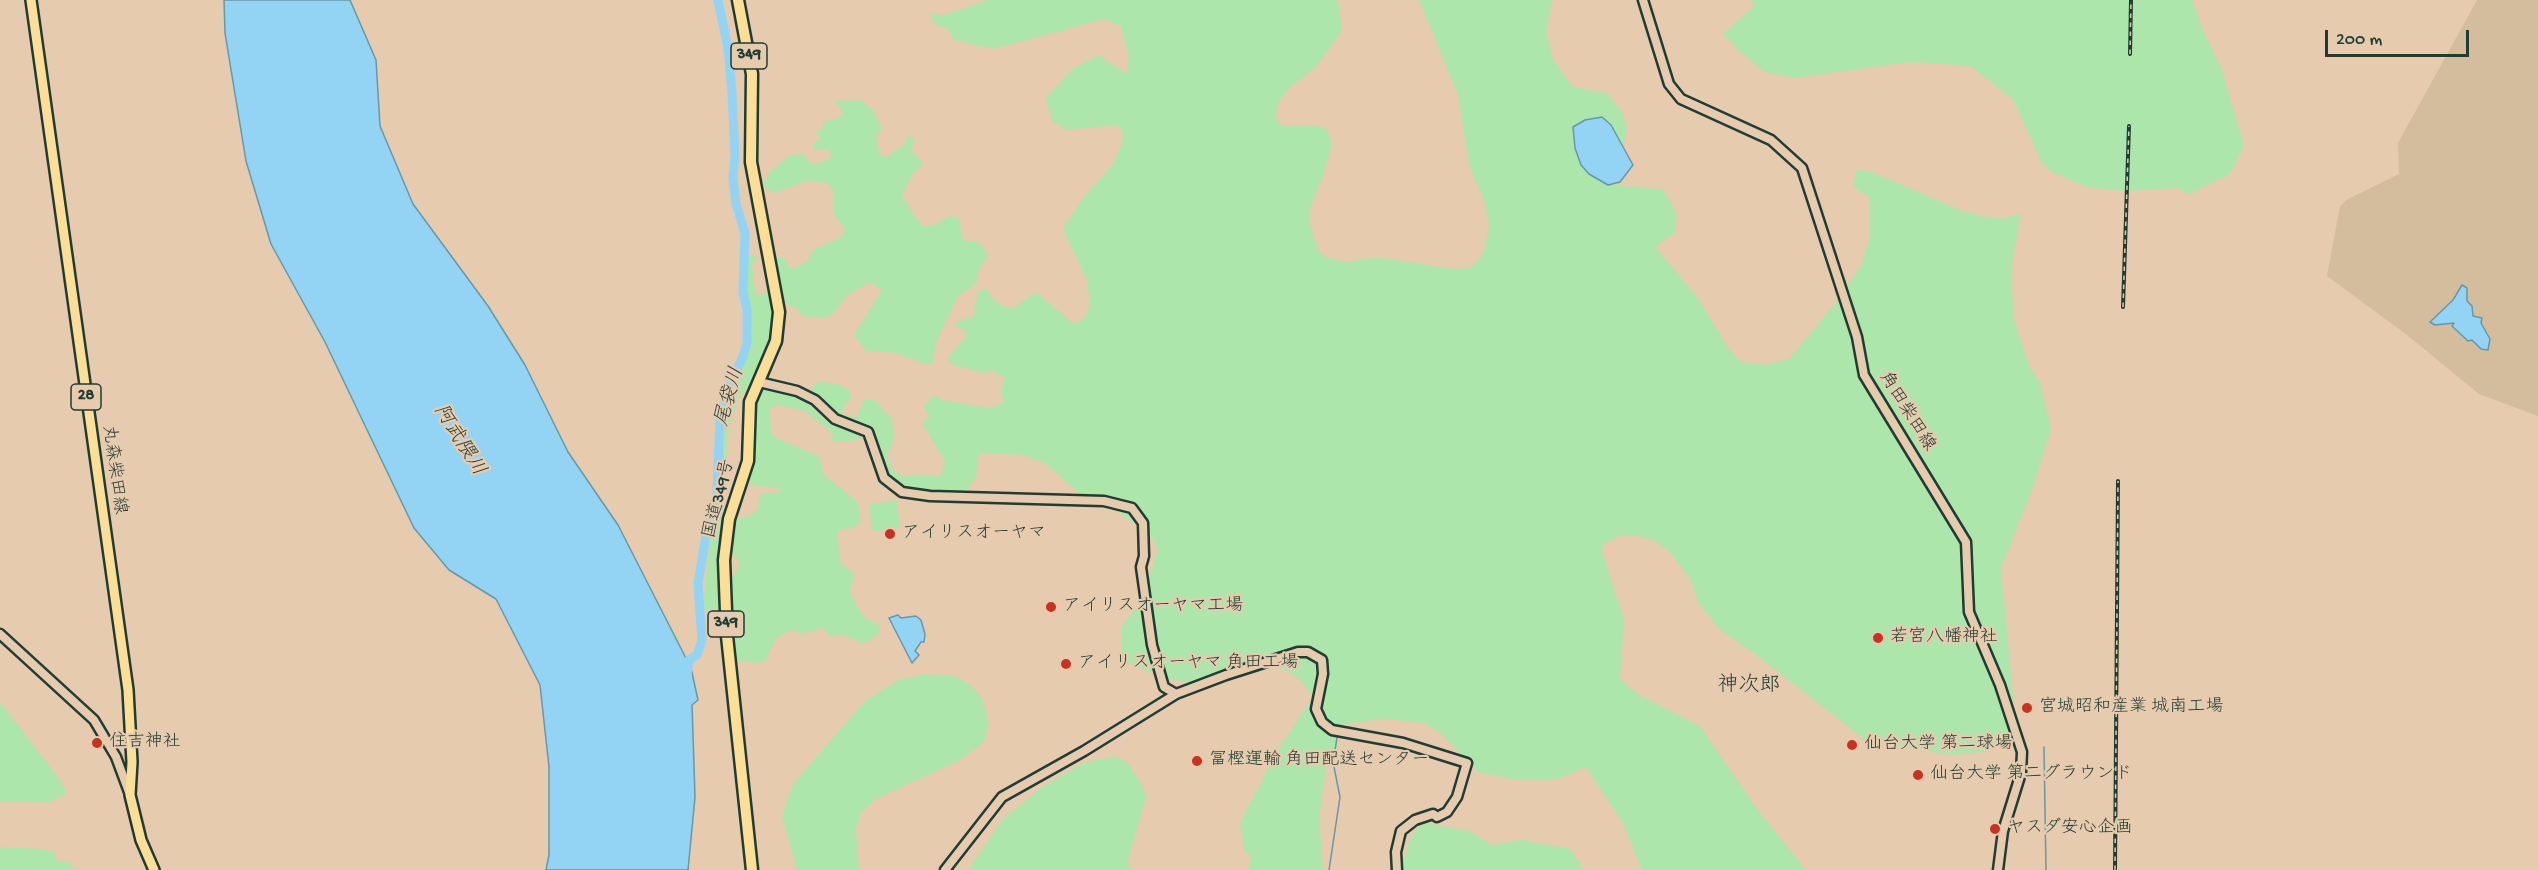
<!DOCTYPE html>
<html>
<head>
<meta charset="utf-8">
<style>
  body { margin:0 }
  #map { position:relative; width:2538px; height:870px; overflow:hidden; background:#e6cbae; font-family:"Gochi Hand",sans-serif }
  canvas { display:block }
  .scale { position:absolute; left:2325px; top:30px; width:144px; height:27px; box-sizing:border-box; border:3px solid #1f3d34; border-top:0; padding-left:8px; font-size:18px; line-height:21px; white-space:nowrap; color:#1f3d34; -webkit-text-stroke:4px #e6cbae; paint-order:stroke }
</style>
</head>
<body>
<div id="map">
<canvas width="2538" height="870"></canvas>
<div class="scale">200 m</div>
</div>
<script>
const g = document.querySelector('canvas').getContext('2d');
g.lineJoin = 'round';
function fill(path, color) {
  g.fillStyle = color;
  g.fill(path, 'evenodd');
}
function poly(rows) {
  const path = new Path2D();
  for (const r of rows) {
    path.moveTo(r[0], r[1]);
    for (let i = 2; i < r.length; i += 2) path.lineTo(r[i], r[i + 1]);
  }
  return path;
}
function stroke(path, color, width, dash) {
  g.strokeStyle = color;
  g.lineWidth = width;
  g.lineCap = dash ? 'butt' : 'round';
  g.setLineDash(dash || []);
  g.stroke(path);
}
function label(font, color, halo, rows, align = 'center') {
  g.font = font + ' "Gochi Hand","Klee One",sans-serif';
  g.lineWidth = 4.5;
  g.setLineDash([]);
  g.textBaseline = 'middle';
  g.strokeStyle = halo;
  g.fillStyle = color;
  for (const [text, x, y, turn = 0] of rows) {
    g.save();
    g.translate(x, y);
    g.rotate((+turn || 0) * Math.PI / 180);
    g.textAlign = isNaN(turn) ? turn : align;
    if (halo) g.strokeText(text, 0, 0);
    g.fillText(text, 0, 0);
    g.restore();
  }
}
fill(poly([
  [2477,0,2538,0,2538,416,2479,394,2407,335,2327,276,2340,206,2348,199,2399,174,2398,143]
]), '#d4bd9d');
fill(poly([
  [988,0,1338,0,1342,28,1336,39,1315,68,1289,88,1277,104,1276,117,1280,125,1315,125,1326,128,1331,140,1331,149,1322,178,1310,208,1309,222,1319,252,1328,258,1347,262,1375,257,1454,269,1468,268,1477,262,1484,251,1489,226,1485,203,1469,165,1458,94,1419,0,1552,0,1546,32,1553,60,1573,87,1607,93,1623,114,1627,130,1624,144,1603,184,1663,189,1677,214,1675,233,1655,247,1697,297,1729,349,1739,360,1746,364,1767,364,1789,359,1838,300,1861,265,1870,237,1870,198,1853,186,1856,170,1870,171,1957,209,1984,217,2006,218,2021,213,2011,270,2014,319,2028,364,2040,382,2051,429,2032,490,2001,568,2016,726,2013,732,2003,745,1985,752,1948,755,1864,739,1755,654,1719,629,1699,603,1690,579,1672,554,1654,540,1638,536,1620,536,1604,543,1602,551,1624,620,1620,679,1639,695,1700,726,1757,809,1806,870,1642,870,1623,823,1586,767,1557,779,1511,779,1478,772,1442,734,1424,723,1384,719,1339,725,1336,761,1326,768,1319,816,1323,870,1249,870,1251,857,1244,849,1240,823,1276,753,1313,697,1301,680,1284,669,1256,665,1193,686,1187,682,1168,679,1121,661,1121,627,1143,598,1158,549,1149,533,1115,510,1080,494,1045,463,1022,455,979,453,976,477,965,493,944,495,907,493,891,480,883,469,877,442,869,428,859,423,838,418,813,396,811,391,815,383,822,381,840,385,849,390,852,397,843,408,842,414,856,418,864,400,871,399,878,402,885,413,890,415,893,426,894,439,887,456,893,471,903,476,941,476,945,461,922,423,929,416,924,406,934,395,942,400,989,408,1005,402,1000,391,1005,378,993,371,983,373,953,365,947,359,967,335,964,330,955,327,955,323,967,318,972,319,978,292,986,288,995,302,1012,309,1036,292,1074,324,1085,318,1090,303,1087,281,1063,228,1084,197,1114,163,1122,143,1123,130,1116,125,1066,130,1052,121,1046,98,1072,69,1099,55,1126,74,1129,57,1121,27,1105,19,993,49,954,40,948,29,934,24,930,13,945,15],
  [1751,0,2192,0,2202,28,2222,70,2244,145,2230,174,2189,194,2177,188,2123,191,2087,187,2052,172,2042,163,2013,99,1970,66,1910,62,1794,78,1765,72,1739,51,1723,34,1755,5],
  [860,100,873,110,882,129,876,137,880,155,887,157,907,142,906,137,909,134,913,139,915,143,910,149,924,164,912,174,902,196,916,218,923,226,934,225,950,216,959,218,962,236,965,241,977,241,989,254,980,267,975,285,958,296,936,342,933,362,928,365,895,353,866,351,854,335,882,290,870,282,847,295,832,315,823,318,803,316,797,309,783,302,780,296,773,258,784,257,791,269,807,262,813,250,840,238,845,230,834,214,834,192,829,184,816,181,807,181,774,193,763,186,768,174,788,156,802,153,809,162,814,164,830,159,831,155,828,149,813,150,814,144,820,137,816,133,823,127,823,122,839,118,842,115,843,111,834,101],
  [748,256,758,256,752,265,756,295,769,292,774,319,768,343,749,389,741,393,731,421,727,440,725,491,719,492,726,416,749,352,752,329,745,293],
  [763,390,792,395,809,405,832,425,862,435,859,439,853,441,831,441,833,436,831,432,805,411,777,405,770,409,771,432,776,438,819,456,824,475,858,502,860,521,857,526,837,531,841,565,854,573,850,591,857,606,865,618,880,626,880,632,870,640,862,643,844,635,830,636,822,628,801,634,794,630,786,632,775,640,765,661,758,663,734,660,729,583,740,564,728,547,730,524,735,519,750,516,758,508,760,494,779,492,782,489,747,484,754,402,757,394],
  [897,500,900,528,872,531,869,504],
  [720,502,728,508,721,608,703,610,710,537],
  [924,674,955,676,971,686,980,696,986,709,988,728,984,742,960,760,876,799,861,813,856,829,859,870,797,870,782,816,793,784,865,701,898,680],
  [0,702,61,781,66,794,50,802,0,801],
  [1115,756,1128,763,1143,787,1146,798,1128,860,1131,870,968,870,1003,819,1042,787,1083,763],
  [1426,823,1470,831,1491,845,1523,840,1570,849,1584,870,1389,870,1405,858,1409,842,1417,828],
  [0,847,43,849,54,852,57,860,70,863,75,870,0,870]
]), '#ace6ab');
const water = poly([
  [224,0,350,0,376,60,380,126,413,204,488,306,525,365,568,452,618,525,691,668,698,700,692,705,695,797,688,870,546,870,549,855,549,767,540,685,496,599,449,570,414,528,325,342,271,244,246,161,225,33,224,0],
  [1602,117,1611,125,1633,165,1620,182,1608,185,1589,174,1581,165,1575,148,1573,127,1585,120,1602,117],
  [2462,285,2467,288,2467,301,2472,306,2473,316,2482,318,2481,323,2490,339,2488,350,2481,349,2472,340,2468,341,2452,326,2454,323,2435,325,2430,322,2453,300,2462,285],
  [898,615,901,618,916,616,921,620,925,634,924,642,921,642,915,651,919,655,912,663,889,618,898,615]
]);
fill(water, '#93d4f5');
stroke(water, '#6598a8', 1.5);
stroke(poly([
  [2044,747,2046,870],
  [1329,870,1340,797,1333,762,1337,738]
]), '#6598a8', 1.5);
stroke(poly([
  [687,675,689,660,697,655,702,640,698,584,706,535,717,492,720,420,728,388,742,359,747,343,747,310,743,292,745,233,736,204,733,178,735,155,732,93,728,48,718,0]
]), '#93d4f5', 9);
const secondary = poly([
  [1643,0,1669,84,1681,99,1771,140,1802,168,1857,337,1864,375,1966,542,1969,612,2000,685,2022,752,2021,773,2003,831,1998,870],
  [759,382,797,391,815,400,835,419,868,432,884,478,902,492,930,496,1104,501,1132,508,1143,523,1144,556,1141,567,1152,645,1164,687,1176,694],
  [0,634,94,720,116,757,129,792],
  [945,870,1002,797,1084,751,1176,694,1226,675,1298,652,1308,652,1322,660,1323,674,1316,709,1322,722,1332,730,1403,743,1467,763,1457,797,1447,812,1437,817,1433,814,1415,820,1401,831,1396,852,1397,870]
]);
const primary = poly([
  [31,0,128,690,132,762,130,795,141,840,154,870]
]);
const highway = poly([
  [738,0,752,74,751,162,779,312,776,341,750,402,748,461,729,519,724,560,727,636,752,870]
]);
stroke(secondary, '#1f3d34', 13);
stroke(primary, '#1f3d34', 14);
stroke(highway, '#1f3d34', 15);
stroke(secondary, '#e6cbae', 8);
stroke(primary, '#fcde96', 9);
stroke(highway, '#fcde96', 10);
const rail = poly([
  [2130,54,2131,0],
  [2123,307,2129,126],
  [2115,870,2118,481]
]);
stroke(rail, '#1f3d34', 4);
stroke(rail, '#e6cbae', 1.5, [4.5]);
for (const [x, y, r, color] of [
  [890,534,6,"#c8321e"],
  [1051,607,6,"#c8321e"],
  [1878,638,6,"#c8321e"],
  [1066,664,6,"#c8321e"],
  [2027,708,6,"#c8321e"],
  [97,743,6,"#c8321e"],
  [1852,745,6,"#c8321e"],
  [1197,761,6,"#c8321e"],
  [1918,775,6,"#c8321e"],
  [1995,829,6,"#c8321e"]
]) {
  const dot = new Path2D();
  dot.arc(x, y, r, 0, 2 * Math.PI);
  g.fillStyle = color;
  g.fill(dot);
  stroke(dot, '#e6cbae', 2);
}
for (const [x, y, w] of [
  [749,56,36],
  [86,397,30],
  [726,624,36]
]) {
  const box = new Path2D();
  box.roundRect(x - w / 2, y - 13, w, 26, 4.5);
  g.fillStyle = '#e6cbae';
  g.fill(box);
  stroke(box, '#1f3d34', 1.5);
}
label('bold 16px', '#1f3d34', null, [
  ["349",749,56],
  ["28",86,397],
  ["349",726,624]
]);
label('18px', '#1f3d34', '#e6cbae', [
  ["角田柴田線",1906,412,58],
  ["丸森柴田線",113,470,82],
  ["国道349号",720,499,-76]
]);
label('18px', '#1f3d34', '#e6cbae', [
  ["アイリスオーヤマ",902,534],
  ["アイリスオーヤマ工場",1063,607],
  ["若宮八幡神社",1890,638],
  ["アイリスオーヤマ 角田工場",1078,664],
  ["宮城昭和産業 城南工場",2039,708],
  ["住吉神社",109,743],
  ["仙台大学 第二球場",1864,745],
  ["冨樫運輸 角田配送センター",1209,761],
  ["仙台大学 第二グラウンド",1930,775],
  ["ヤスダ安心企画",2007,829]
], 'left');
label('italic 20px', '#25453e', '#e6cbae', [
  ["尾袋川",731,397,-74],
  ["阿武隈川",458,441,58]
]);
label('21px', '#1f3d34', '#e6cbae', [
  ["神次郎",1749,687]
]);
</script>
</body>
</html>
